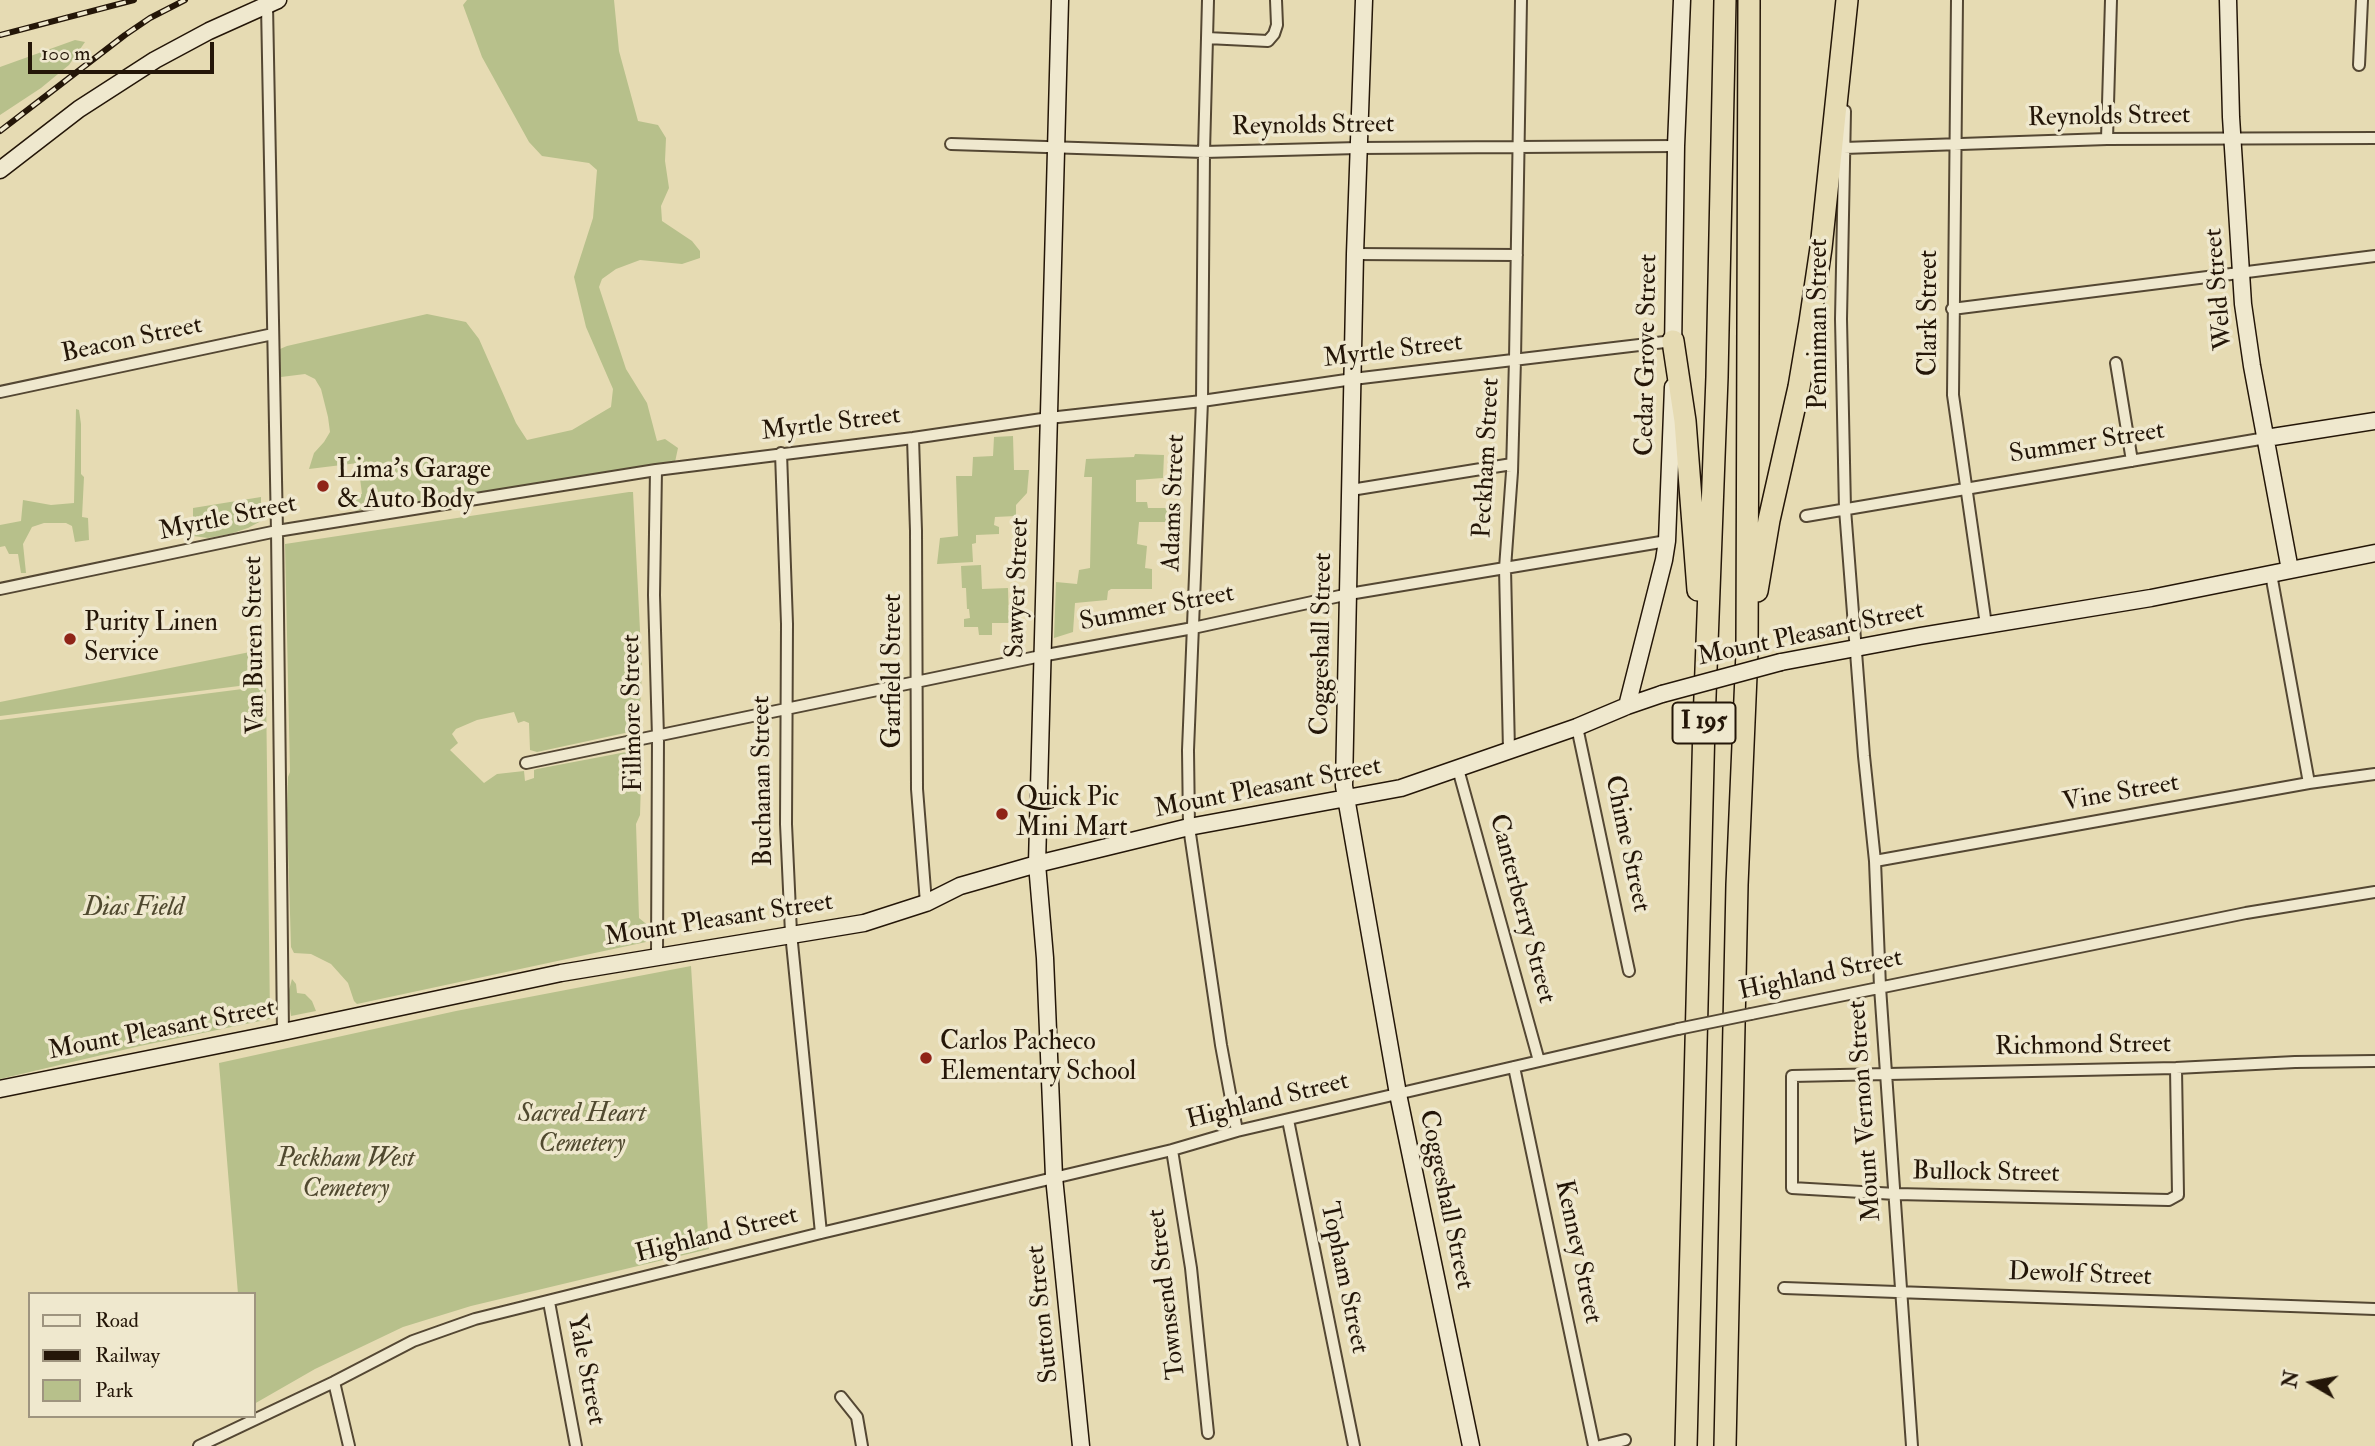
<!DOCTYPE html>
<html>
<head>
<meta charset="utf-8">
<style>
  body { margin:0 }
  #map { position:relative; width:2375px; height:1446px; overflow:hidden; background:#e6dbb3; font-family:"IM FELL Double Pica",serif }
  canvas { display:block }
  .legend { position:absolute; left:28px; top:1292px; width:228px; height:126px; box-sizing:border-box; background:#efe8ce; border:2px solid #9e947f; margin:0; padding:9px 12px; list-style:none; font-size:21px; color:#241608 }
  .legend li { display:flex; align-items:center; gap:14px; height:35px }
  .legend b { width:35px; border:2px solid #9e947f }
  .north { position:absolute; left:2277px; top:1348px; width:70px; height:70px; -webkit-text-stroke:5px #efe8ce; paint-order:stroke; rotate:280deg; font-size:19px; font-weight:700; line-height:28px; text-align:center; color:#241608 }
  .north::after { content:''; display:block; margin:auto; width:24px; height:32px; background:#241608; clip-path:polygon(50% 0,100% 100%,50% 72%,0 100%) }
  .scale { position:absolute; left:28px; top:42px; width:186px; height:32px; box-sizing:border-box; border:4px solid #241608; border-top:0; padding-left:9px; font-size:21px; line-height:24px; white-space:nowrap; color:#241608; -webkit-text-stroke:5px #efe8ce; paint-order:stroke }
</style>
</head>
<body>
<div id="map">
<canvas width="2375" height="1446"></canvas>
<ul class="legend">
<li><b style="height:9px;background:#efe8ce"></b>Road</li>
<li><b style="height:9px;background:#241608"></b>Railway</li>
<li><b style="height:19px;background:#b7c08b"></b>Park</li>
</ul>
<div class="north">N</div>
<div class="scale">100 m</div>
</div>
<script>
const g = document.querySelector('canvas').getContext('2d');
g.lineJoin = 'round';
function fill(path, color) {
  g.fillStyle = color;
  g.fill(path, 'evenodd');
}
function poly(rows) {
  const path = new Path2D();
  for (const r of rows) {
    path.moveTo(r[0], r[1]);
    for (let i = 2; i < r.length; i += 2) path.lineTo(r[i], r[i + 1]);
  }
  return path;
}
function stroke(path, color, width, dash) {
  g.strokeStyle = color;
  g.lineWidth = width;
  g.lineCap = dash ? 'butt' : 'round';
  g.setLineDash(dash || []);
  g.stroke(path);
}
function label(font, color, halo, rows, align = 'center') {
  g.font = font + ' "IM FELL Double Pica",serif';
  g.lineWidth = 7;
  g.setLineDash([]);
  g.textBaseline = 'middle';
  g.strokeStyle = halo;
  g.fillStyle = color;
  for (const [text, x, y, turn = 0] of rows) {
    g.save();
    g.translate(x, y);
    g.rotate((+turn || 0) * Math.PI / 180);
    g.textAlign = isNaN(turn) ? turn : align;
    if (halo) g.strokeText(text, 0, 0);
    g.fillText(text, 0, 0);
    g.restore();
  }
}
fill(poly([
  [467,0,614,0,619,51,638,121,658,125,666,138,665,161,669,188,661,206,662,221,692,241,700,251,700,258,682,264,640,260,616,269,602,279,599,287,626,369,647,403,657,441,665,439,678,448,675,462,355,511,350,498,362,494,358,463,309,469,314,453,324,442,330,432,328,417,321,389,315,379,305,374,281,377,278,367,280,349,287,346,427,314,466,322,479,339,516,423,527,440,572,430,611,407,613,389,586,327,574,277,593,218,597,170,589,163,542,156,529,142,482,57,463,5],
  [75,40,85,42,69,65,41,88,0,115,0,67],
  [76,409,79,410,81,424,81,474,84,477,82,517,88,518,89,540,75,542,72,526,66,523,44,523,32,527,23,544,26,573,21,573,18,554,9,554,5,546,0,547,0,525,21,521,23,500,51,505,74,503],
  [1013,436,1014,470,1029,470,1027,493,1016,505,1016,516,995,517,994,525,999,527,999,534,976,535,976,543,972,544,973,562,937,564,940,538,958,536,956,476,972,476,973,457,993,456,994,437],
  [1135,454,1164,455,1163,478,1136,480,1136,502,1147,502,1148,508,1178,508,1177,522,1139,522,1137,544,1147,546,1145,568,1152,569,1152,589,1111,589,1108,591,1107,600,1075,603,1073,632,1054,638,1056,582,1077,584,1079,570,1090,568,1092,477,1084,477,1086,459,1134,457],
  [629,492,633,492,642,670,639,730,537,752,530,750,529,723,524,721,518,723,514,712,477,720,456,729,452,734,458,743,450,750,484,783,497,774,524,771,525,781,534,778,534,770,537,769,642,749,640,815,636,824,639,918,650,927,646,942,357,1004,354,1001,348,983,331,964,311,954,294,953,291,947,287,813,288,777,290,772,285,544],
  [261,497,261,521,248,528,230,534,208,538,193,536,193,508],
  [981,565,982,589,1008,588,1009,623,992,623,992,635,979,635,978,627,964,627,964,619,970,618,969,609,967,609,966,588,962,588,961,566],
  [260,650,263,683,0,716,0,702],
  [266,686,270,1019,140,1046,0,1079,0,720],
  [691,966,709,1249,471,1306,403,1327,315,1369,254,1404,254,1294,238,1294,219,1063,456,1011],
  [292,979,296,984,297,993,305,994,312,1001,316,1011,291,1016,288,994]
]), '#b7c08b');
const street = poly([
  [1208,0,1204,152,1202,401,1188,750,1189,827,1221,1045,1237,1131],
  [1957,0,1953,395,1986,625],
  [267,5,277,531,283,1032],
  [1207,38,1268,41,1274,34,1277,25,1276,0],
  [2359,65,2362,0],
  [1845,111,1841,319,1845,509,1864,756,1875,861,1880,987,1912,1446],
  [2107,139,2111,0],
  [951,144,1204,152,1358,148,1676,146],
  [1844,148,2107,139,2375,138],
  [1355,254,1517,255],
  [1952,309,2375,256],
  [2116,363,2132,461],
  [0,392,273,334],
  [913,438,916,531,917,789,926,903],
  [781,453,787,624,786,824,791,933,821,1233],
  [656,470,654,595,658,737,657,955],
  [1351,490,1512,464],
  [1806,516,2266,438],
  [2271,574,2309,783],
  [0,589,277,531,656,470,913,438,1049,418,1202,401,1353,379,1673,341],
  [1577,727,1629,971],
  [1509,751,1505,568,1512,472,1515,359,1521,0],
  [526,763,1041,656,1193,628,1349,594,1667,541],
  [1458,769,1539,1061],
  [1875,861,2309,783,2375,774],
  [1751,1014,2246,913,2375,892],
  [1514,1067,1594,1446],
  [2176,1068,2178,1195,2169,1200,1896,1194,1792,1188,1792,1076,2176,1068,2295,1062,2375,1061],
  [1288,1120,1354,1446],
  [1172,1150,1191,1268,1208,1433],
  [1784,1288,2375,1309],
  [549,1302,576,1446],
  [334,1382,349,1446],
  [841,1397,857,1417,862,1446],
  [199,1446,334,1382,413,1341,475,1319,821,1233,1172,1150,1237,1131,1678,1029],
  [1600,1446,1625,1440]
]);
const secondary = poly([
  [1060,0,1037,864,1045,958,1054,1177,1081,1446],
  [1364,0,1355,254,1344,786,1398,1094,1471,1446],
  [2228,0,2231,117,2243,304,2252,366,2290,570],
  [0,170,79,109,155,60,209,31,278,0],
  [1673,351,1676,146,1682,0],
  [2266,438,2375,421],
  [1781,662,1920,636,2151,598,2375,553],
  [1627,706,1664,560,1667,541,1673,387],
  [0,1089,283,1032,561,973,864,923,926,903,960,886,1037,864,1189,827,1401,788,1577,727,1627,706,1662,694]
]);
const highway = poly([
  [1673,341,1685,421,1698,590],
  [1757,591,1769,520,1799,387,1810,322,1821,248,1847,0],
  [1686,1446,1704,723,1717,377,1725,0],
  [1725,1446,1737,885,1747,652,1749,0]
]);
stroke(street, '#544733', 14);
stroke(secondary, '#241608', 19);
stroke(highway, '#241608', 24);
stroke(street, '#efe8ce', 10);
stroke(secondary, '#efe8ce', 16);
stroke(highway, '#e6dbb3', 21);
const rail = poly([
  [0,35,134,0],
  [0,131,125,35,150,18,185,0]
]);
stroke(rail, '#241608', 6);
stroke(rail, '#efe8ce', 3.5, [10]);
const streetBridge = poly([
  [1678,1029,1751,1014]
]);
const secondaryBridge = poly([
  [1662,694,1781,662]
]);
stroke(streetBridge, '#544733', 14, []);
stroke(secondaryBridge, '#241608', 19, []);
stroke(streetBridge, '#efe8ce', 10);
stroke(secondaryBridge, '#efe8ce', 16);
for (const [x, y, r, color] of [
  [323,486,7,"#8f2418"],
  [70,639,7,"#8f2418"],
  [1002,814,7,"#8f2418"],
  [926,1058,7,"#8f2418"]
]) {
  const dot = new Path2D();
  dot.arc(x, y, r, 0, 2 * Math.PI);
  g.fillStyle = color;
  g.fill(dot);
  stroke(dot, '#efe8ce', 2.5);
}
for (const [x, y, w] of [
  [1704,723,63]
]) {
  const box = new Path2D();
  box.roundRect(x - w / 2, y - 20.5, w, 41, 5);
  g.fillStyle = '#efe8ce';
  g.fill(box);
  stroke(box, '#241608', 2);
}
label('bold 24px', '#241608', null, [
  ["I 195",1704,723]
]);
label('26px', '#241608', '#efe8ce', [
  ["Reynolds Street",2109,118,-1],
  ["Reynolds Street",1313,127,-1],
  ["Weld Street",2220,289,-95],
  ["Clark Street",1930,313,-90],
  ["Penniman Street",1820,324,-90],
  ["Beacon Street",132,341,-12],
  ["Myrtle Street",1393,352,-7],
  ["Cedar Grove Street",1648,355,-89],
  ["Myrtle Street",831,425,-7],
  ["Summer Street",2087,444,-9],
  ["Peckham Street",1488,458,-87],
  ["Adams Street",1175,503,-88],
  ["Myrtle Street",228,519,-12],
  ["Sawyer Street",1019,588,-88],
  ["Summer Street",1157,609,-11],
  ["Mount Pleasant Street",1811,635,-12],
  ["Coggeshall Street",1323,644,-89],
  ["Van Buren Street",256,645,-91],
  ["Garfield Street",894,671,-90],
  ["Fillmore Street",634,713,-91],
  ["Buchanan Street",764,781,-91],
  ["Mount Pleasant Street",1268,789,-11],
  ["Vine Street",2121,794,-10],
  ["Chime Street",1626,844,78],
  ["Canterberry Street",1521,909,75],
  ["Mount Pleasant Street",719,921,-9],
  ["Highland Street",1821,976,-12],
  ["Mount Pleasant Street",162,1031,-11],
  ["Richmond Street",2083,1047,-1],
  ["Highland Street",1268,1102,-14],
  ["Mount Vernon Street",1866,1111,-94],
  ["Bullock Street",1986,1174,1],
  ["Coggeshall Street",1445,1200,78],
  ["Highland Street",717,1236,-14],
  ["Kenney Street",1577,1252,78],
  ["Dewolf Street",2080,1276,2],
  ["Topham Street",1343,1278,78],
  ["Townsend Street",1168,1294,-97],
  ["Sutton Street",1044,1314,-96],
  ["Yale Street",585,1370,79]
]);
label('26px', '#241608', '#efe8ce', [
  ["Lima's Garage",337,471],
  ["& Auto Body",337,501],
  ["Purity Linen",84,624],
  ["Service",84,654],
  ["Quick Pic",1016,799],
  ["Mini Mart",1016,829],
  ["Carlos Pacheco",940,1043],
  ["Elementary School",940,1073]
], 'left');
label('italic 26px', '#50492f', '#efe8ce', [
  ["Dias Field",134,909],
  ["Sacred Heart",582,1115],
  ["Cemetery",582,1145],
  ["Peckham West",346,1160],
  ["Cemetery",346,1190]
]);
</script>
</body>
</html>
